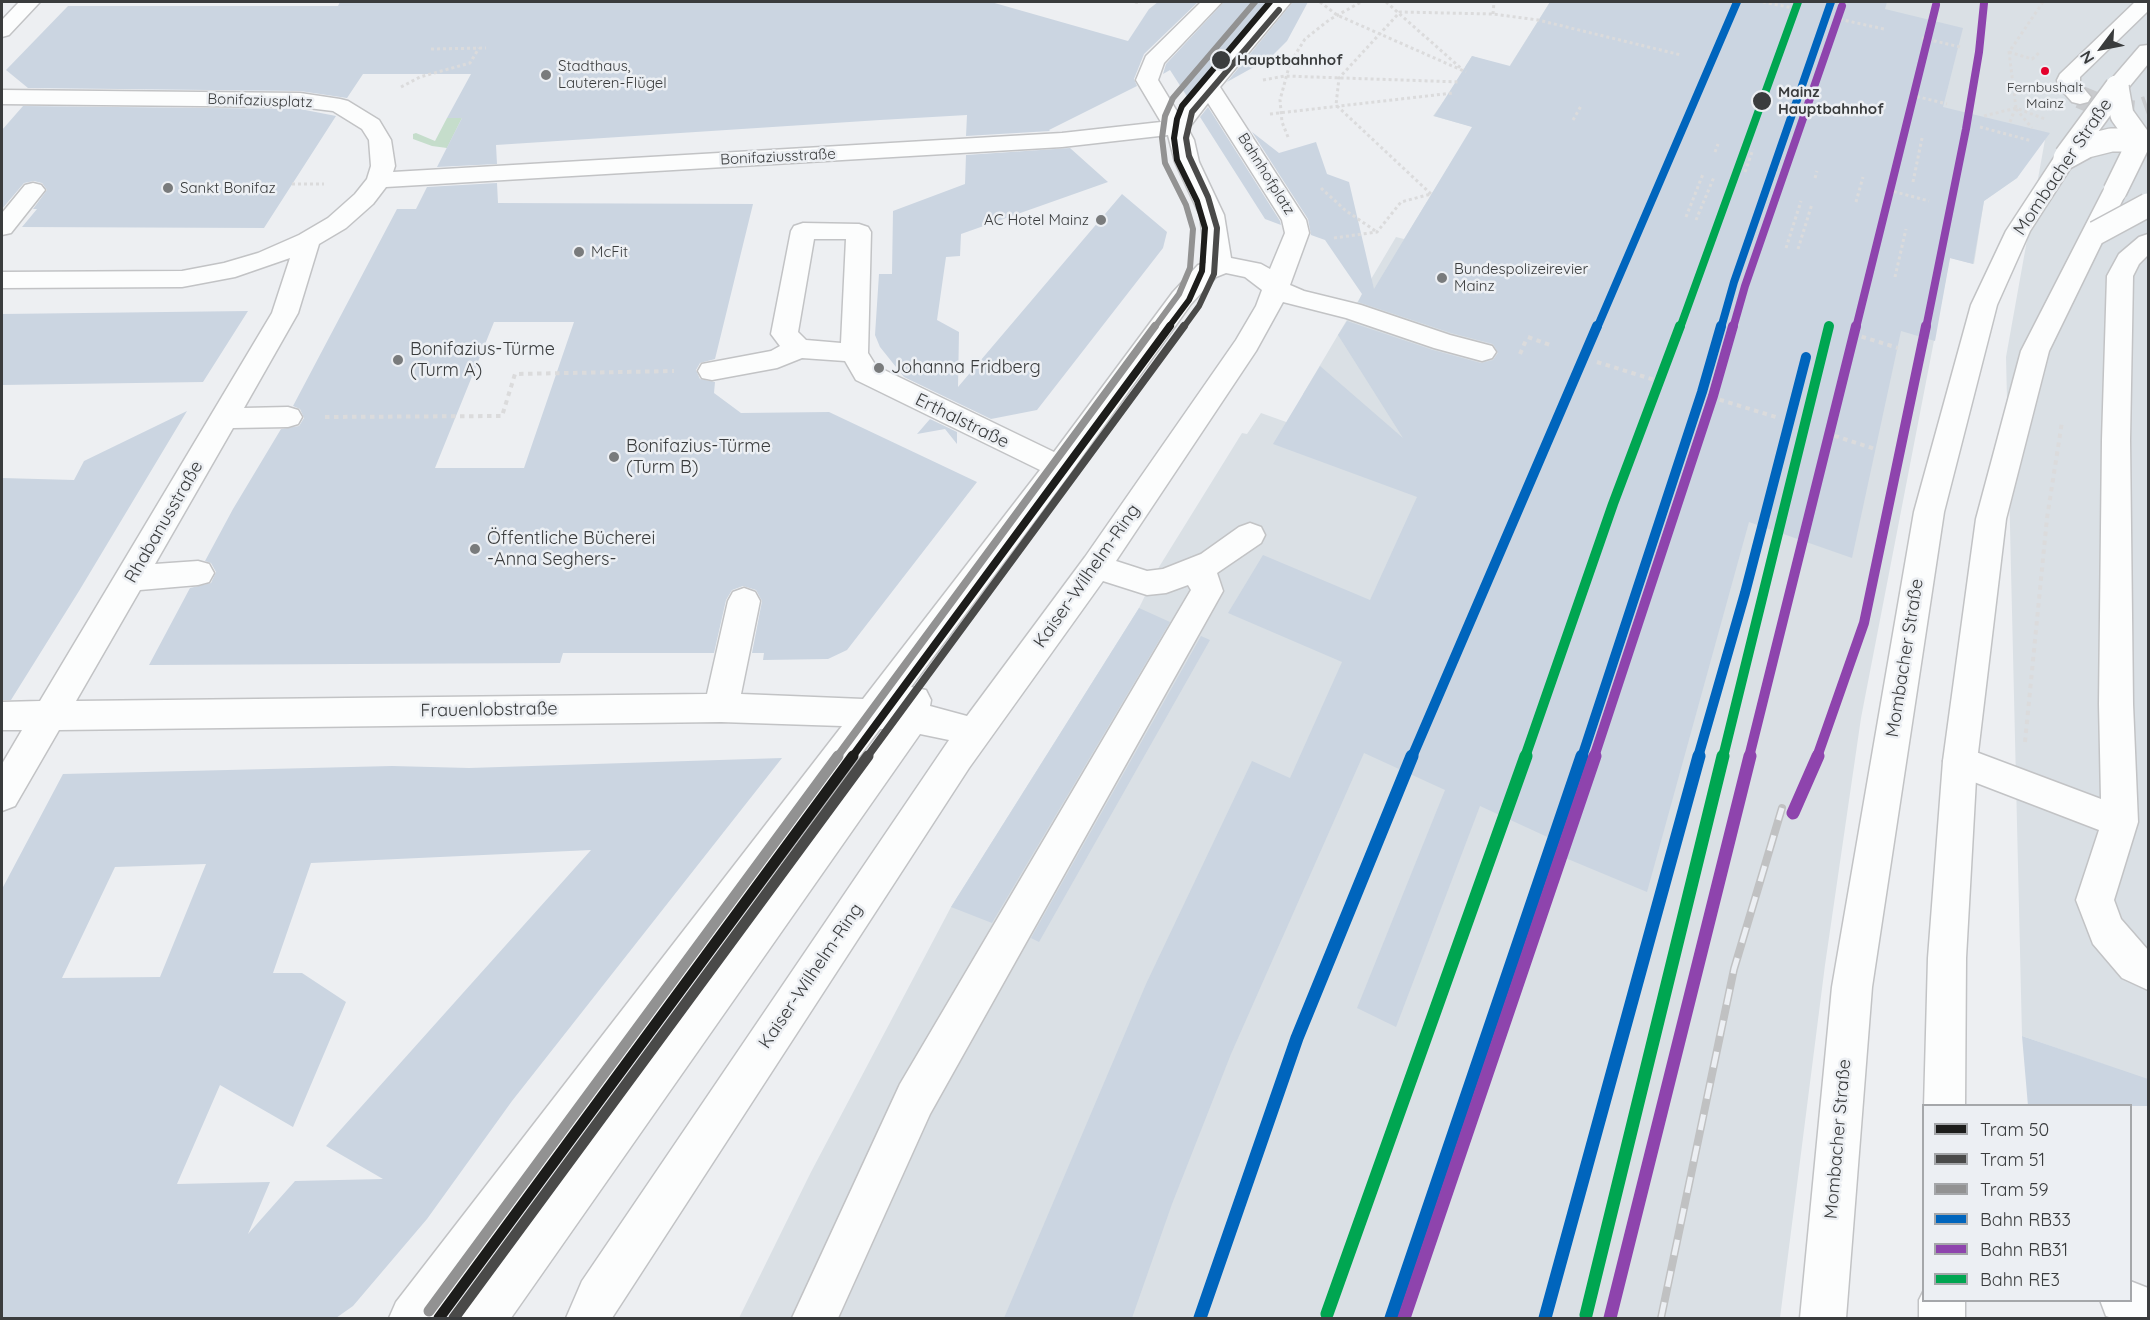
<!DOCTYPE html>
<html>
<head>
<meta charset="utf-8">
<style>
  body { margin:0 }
  #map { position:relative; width:2150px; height:1320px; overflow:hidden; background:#edeff2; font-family:Quicksand,sans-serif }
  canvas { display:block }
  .frame { position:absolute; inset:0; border:3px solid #3a3c3d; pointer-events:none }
  .legend { position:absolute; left:1922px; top:1104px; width:210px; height:198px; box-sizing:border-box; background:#eceff3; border:2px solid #a5a7aa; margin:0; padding:8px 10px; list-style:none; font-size:18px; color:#3a3c3d }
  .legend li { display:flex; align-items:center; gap:12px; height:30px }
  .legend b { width:30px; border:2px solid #a5a7aa }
  .north { position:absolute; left:2072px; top:18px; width:60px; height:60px; -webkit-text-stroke:4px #eceff3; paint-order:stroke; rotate:238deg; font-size:16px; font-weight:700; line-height:24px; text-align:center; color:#3a3c3d }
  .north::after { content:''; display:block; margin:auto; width:21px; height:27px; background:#3a3c3d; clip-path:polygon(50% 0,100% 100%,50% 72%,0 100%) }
</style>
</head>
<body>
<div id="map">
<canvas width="2150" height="1320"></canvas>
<div class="frame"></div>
<ul class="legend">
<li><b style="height:8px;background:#1d1d1b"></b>Tram 50</li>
<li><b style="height:8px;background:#4a4a49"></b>Tram 51</li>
<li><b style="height:8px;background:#929292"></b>Tram 59</li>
<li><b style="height:8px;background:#0065bd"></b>Bahn RB33</li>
<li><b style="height:8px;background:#8e44ad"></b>Bahn RB31</li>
<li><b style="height:8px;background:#00a651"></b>Bahn RE3</li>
</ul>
<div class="north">N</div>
</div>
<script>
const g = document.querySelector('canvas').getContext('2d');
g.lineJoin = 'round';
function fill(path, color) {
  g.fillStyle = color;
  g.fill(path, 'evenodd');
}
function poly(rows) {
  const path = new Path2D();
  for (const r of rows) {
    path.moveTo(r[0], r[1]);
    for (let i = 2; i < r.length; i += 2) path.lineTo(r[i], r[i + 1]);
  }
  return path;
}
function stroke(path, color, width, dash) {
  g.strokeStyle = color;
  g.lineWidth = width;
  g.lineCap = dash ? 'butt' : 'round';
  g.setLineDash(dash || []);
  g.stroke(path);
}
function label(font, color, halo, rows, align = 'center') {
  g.font = font + ' Quicksand,sans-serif';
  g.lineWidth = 5;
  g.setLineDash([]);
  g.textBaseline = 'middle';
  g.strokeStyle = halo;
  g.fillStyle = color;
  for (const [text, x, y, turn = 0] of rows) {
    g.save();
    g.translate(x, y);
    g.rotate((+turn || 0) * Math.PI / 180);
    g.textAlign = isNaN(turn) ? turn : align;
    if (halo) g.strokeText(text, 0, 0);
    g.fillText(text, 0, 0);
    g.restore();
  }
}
fill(poly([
  [1550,2,2148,2,2148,1080,2022,1036,2006,357,2046,134,2017,178,1984,201,1974,264,1950,258,1861,718,1825,965,1780,1318,739,1318,811,1172,951,907,1139,608,1159,567,1242,433,1247,434,1261,413,1303,428,1319,399,1303,394,1396,237,1404,239,1473,127,1433,116,1443,102,1446,102,1468,68,1465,67,1472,56,1509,67]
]), '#dae0e5');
fill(poly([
  [447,118,462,118,447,148,432,146,413,139,413,134,416,133,435,141]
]), '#c5ddcb');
fill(poly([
  [340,2,991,2,1128,41,1149,9,1158,2,1198,2,1144,54,1134,79,1137,86,1049,130,1050,131,966,136,967,115,880,120,496,145,497,164,437,167,462,118,447,118,471,74,363,74,347,98,300,91,28,88,6,70,68,6,338,6],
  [1224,2,1268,2,1188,98,1170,70,1163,74,1166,64],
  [1293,2,1308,2,1287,41,1270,58,1227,82],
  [1550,2,1887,2,1885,9,1963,28,1943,107,2050,133,2017,178,1984,201,1973,264,1950,258,1935,341,1901,331,1852,558,1749,522,1647,892,1563,857,1567,846,1480,806,1396,1027,1357,1008,1445,790,1364,753,1231,1054,1172,1204,1132,1318,1004,1318,1146,984,1252,761,1290,778,1342,662,1228,613,1263,555,1370,600,1417,497,1273,444,1320,366,1403,438,1338,335,1347,321,1433,350,1481,363,1493,360,1498,353,1493,344,1451,333,1358,302,1362,294,1325,240,1311,235,1308,219,1252,132,1279,153,1316,142,1327,174,1349,182,1374,289,1472,127,1434,116,1472,56,1510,66],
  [23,106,300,109,336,116,264,228,22,227,37,209,33,209,47,190,42,183,34,181,24,183,2,209,2,130],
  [1208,107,1280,221,1281,225,1265,219,1200,117],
  [1070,148,1108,182,961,234,960,256,946,257,937,320,959,332,958,387,1122,194,1167,232,1163,248,1037,410,991,419,904,377,880,347,875,335,879,274,892,274,893,211,965,184,966,155],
  [497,183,498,203,753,204,715,359,700,363,696,370,700,379,715,382,714,393,741,413,829,412,977,482,847,650,828,659,763,660,764,653,752,653,762,601,756,590,743,586,732,590,726,600,714,653,563,653,560,663,149,665,190,588,211,583,216,572,211,563,205,561,233,509,281,429,299,426,304,418,300,409,293,406,397,209,416,209,427,187],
  [494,322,574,322,524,468,435,468],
  [248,311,203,382,2,385,2,314],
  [187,411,79,591,11,700,2,700,2,478,74,480,84,461],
  [930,419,957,432,957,444,945,429,917,434],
  [1139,608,1170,622,992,923,951,907],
  [1201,636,1210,640,1039,942,1031,938],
  [782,758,512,1101,427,1219,353,1306,336,1318,2,1318,2,889,63,774,392,766,469,768],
  [591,850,326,1146,383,1179,295,1181,248,1234,270,1182,177,1184,220,1085,293,1127,346,1002,302,973,273,973,311,863],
  [206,864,160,977,62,978,115,867],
  [2022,1036,2148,1079,2148,1106,2028,1106]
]), '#cbd5e1');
stroke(poly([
  [2080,97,2111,110,2134,112,2148,107]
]), '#c9cbce', 23, [23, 11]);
const minor = poly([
  [19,2,40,2,9,35,2,37,2,20,19,2],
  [1201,2,1222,2,1164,63,1158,80,1178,113,1271,2,1291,2,1220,87,1306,220,1309,233,1290,285,1304,291,1361,305,1450,335,1492,346,1496,352,1492,358,1482,361,1434,348,1346,318,1283,302,1256,351,1116,561,1147,571,1163,569,1201,554,1239,527,1250,523,1261,527,1265,535,1261,543,1217,573,1223,591,930,1114,838,1318,792,1318,900,1084,1191,590,1188,585,1166,593,1147,595,1103,581,969,768,612,1318,566,1318,582,1281,949,740,920,734,511,1318,461,1318,468,1302,885,729,880,729,440,1318,389,1318,396,1302,842,726,721,722,59,730,15,806,2,811,2,764,22,730,2,730,2,702,40,701,272,313,290,258,235,277,182,287,2,288,2,272,182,271,224,263,258,253,299,235,328,218,355,194,367,179,371,166,369,140,362,129,333,111,300,107,2,104,2,90,300,93,340,99,348,101,379,120,391,140,395,166,393,172,1062,133,1161,122,1136,80,1146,56,1201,2],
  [1208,103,1282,220,1285,233,1270,269,1261,264,1231,258,1224,215,1199,162,1194,140,1188,129,1208,103],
  [1168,135,1175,162,1200,215,1206,263,1198,265,1173,292,1054,452,876,366,868,353,871,232,868,227,859,224,803,223,794,226,791,231,771,334,780,346,771,351,702,364,698,371,702,378,712,380,777,368,802,358,845,361,856,380,1040,470,863,699,741,694,760,601,755,592,744,588,733,592,728,601,707,694,76,701,140,590,198,585,209,582,214,573,209,564,198,561,155,564,233,428,288,427,298,424,302,417,298,410,288,407,244,408,298,313,319,244,346,228,373,204,386,187,1062,147,1168,135],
  [814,239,846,239,841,343,806,340,798,332,814,239],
  [1226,273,1245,277,1262,290,1256,306,1236,340,1085,557,967,716,930,706,931,700,926,690,911,687,1069,475,1191,304,1216,277,1226,273],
  [2135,2,2148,2,2148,11,2080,77,2080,84,2091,97,2088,102,2080,104,2072,102,2058,86,2057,80,2060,74,2135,2],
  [33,183,41,185,45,190,11,233,2,235,2,213,25,185,33,183],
  [2148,234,2148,255,2139,264,2133,276,2130,440,2133,704,2138,822,2114,900,2121,919,2148,950,2148,990,2122,978,2093,944,2076,900,2099,830,1948,772,1943,761,1948,750,1960,746,2101,799,2099,704,2102,440,2107,276,2119,254,2139,237,2148,234],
  [2130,1281,2148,1288,2148,1318,2112,1318,2106,1316,2100,1300,2130,1300,2130,1281]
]);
const major = poly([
  [2148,45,2148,64,2125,92,2117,94,2109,92,2106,87,2109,82,2140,46,2148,45],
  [2065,151,2073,153,2077,158,2030,231,1997,305,1944,512,1872,987,1846,1318,1800,1318,1832,987,1914,512,1971,305,2006,231,2057,153,2065,151],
  [2115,184,2123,186,2127,191,2049,351,2006,519,1977,761,1966,958,1965,1106,1924,1107,1928,958,1943,761,1976,519,2021,351,2103,191,2107,186,2115,184],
  [1924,1290,1924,1300,1965,1300,1965,1318,1919,1318,1919,1300,1924,1290]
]);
stroke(minor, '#c2c3c5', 3);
stroke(major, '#c2c3c5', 3);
stroke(poly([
  [1135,2,1141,3],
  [1320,2,1337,15,1466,72],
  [1386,2,1463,70],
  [1763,2,1798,9],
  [1493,14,1494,2],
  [1834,18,1884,29],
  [1922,38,1960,47],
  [431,49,486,48],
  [2009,52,2032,59,2040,52],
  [1263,80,1285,76,1460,82],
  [401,87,420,77,470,63,479,48],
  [1911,95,1947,104],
  [2016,108,2009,52,2043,2],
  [2016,109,2032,128],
  [1270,114,1453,93],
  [1984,116,2016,108,2045,119],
  [1573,120,1581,106],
  [2010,122,2015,109],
  [1980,127,2032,141],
  [1288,137,1282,122,1280,100,1290,63,1305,39,1329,20,1361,2],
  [1715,152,1718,144],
  [1745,172,1753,149],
  [1815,178,1817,171],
  [1773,179,1781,156],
  [1913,182,1922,138],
  [292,184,324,184],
  [1321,188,1345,210,1377,232],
  [1888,190,1929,201],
  [1431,194,1336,105,1339,78,1400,12,1493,14,1538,20,1681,55],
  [1856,202,1863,177],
  [1686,217,1703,174],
  [1696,220,1714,177],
  [1334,238,1377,232,1401,202,1431,194],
  [1786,248,1801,201],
  [1798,249,1812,204],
  [1895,277,1906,229]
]), '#dbdbdc', 3, [3, 3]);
stroke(poly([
  [1853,334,1898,348],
  [1528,337,1550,345],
  [1520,354,1527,338],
  [1597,362,1661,382],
  [1711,397,1779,418],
  [325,417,502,416,515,374,674,371],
  [1826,433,1875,449],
  [2025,742,2047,518,2062,422]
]), '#dbdbdc', 4, [4.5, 4.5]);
fill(minor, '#fcfdfd');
fill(major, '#fcfdfd');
const rail = poly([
  [1661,1318,1734,969,1782,808]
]);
stroke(rail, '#c0c1c2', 8);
stroke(rail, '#eceff3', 5, [16]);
const minorBridge = poly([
  [2117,87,2122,115,2140,140],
  [2096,233,2148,205]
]);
const majorBridge = poly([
  [2066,156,2117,87],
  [2065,158,2087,146,2111,140,2140,140,2115,191]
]);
stroke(minorBridge, '#c2c3c5', 26, []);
stroke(majorBridge, '#c2c3c5', 26, []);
stroke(minorBridge, '#fcfdfd', 23);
stroke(majorBridge, '#fcfdfd', 23);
stroke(poly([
  [1597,328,1737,2],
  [1721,328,1734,282,1831,2]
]), '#0065bd', 8);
stroke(poly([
  [1412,757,1597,326],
  [1582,757,1702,392,1721,326],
  [1698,757,1745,593,1806,357]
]), '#0065bd', 10);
stroke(poly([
  [1200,1318,1297,1038,1412,756],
  [1391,1318,1582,756],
  [1545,1318,1699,756]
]), '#0065bd', 13);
stroke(poly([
  [1733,328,1745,286,1842,6],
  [1856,328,1936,5],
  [1926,328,1966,129,1979,52,1984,3]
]), '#8e44ad', 8);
stroke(poly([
  [1594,757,1713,396,1733,326],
  [1749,757,1856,326],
  [1817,757,1864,623,1926,326]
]), '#8e44ad', 10);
stroke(poly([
  [1793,813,1818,756],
  [1404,1318,1595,756],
  [1610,1318,1750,756]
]), '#8e44ad', 13);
stroke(poly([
  [1680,328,1798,2]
]), '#00a651', 8);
stroke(poly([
  [1525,757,1613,504,1680,326],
  [1723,757,1829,326]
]), '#00a651', 10);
stroke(poly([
  [1327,1314,1526,756],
  [1586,1315,1723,756]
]), '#00a651', 13);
stroke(poly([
  [1168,328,1189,300,1202,271,1205,228,1197,201,1177,160,1174,138,1177,119,1182,106,1270,2]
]), '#1d1d1b', 6);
stroke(poly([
  [852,757,1170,326]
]), '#1d1d1b', 8);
stroke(poly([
  [439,1318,853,756]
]), '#1d1d1b', 11);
stroke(poly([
  [1183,328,1199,306,1214,274,1217,228,1208,197,1189,156,1186,138,1192,112,1279,10]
]), '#4a4a49', 6);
stroke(poly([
  [867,757,1184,326]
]), '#4a4a49', 8);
stroke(poly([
  [454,1318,868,756]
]), '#4a4a49', 11);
stroke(poly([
  [1154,328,1179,294,1190,268,1193,229,1186,205,1165,163,1162,138,1165,116,1173,98,1255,2]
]), '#929292', 6);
stroke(poly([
  [837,757,1155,326]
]), '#929292', 8);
stroke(poly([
  [429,1311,838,756]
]), '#929292', 11);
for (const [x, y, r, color] of [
  [1221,60,10,"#3a3c3d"],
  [2045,71,5,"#e4002b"],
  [546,75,6,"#797b7c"],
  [1762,101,10,"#3a3c3d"],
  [168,188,6,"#797b7c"],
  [1101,220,6,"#797b7c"],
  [579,252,6,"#797b7c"],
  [1442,278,6,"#797b7c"],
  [398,360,6,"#797b7c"],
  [879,368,6,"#797b7c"],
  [614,457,6,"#797b7c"],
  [475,549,6,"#797b7c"]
]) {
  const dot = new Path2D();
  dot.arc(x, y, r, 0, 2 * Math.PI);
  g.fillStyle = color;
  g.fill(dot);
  stroke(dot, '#eceff3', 2);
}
label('14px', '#3a3c3d', '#eceff3', [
  ["Fernbushalt",2045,88],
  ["Mainz",2045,104]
]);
label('bold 15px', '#3a3c3d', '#eceff3', [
  ["Hauptbahnhof",1237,60],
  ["Mainz",1778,92],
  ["Hauptbahnhof",1778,109]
], 'left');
label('15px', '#3a3c3d', '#eceff3', [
  ["Stadthaus,",558,66],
  ["Lauteren-Flügel",558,83],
  ["Sankt Bonifaz",180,188],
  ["AC Hotel Mainz",1089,220,"right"],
  ["McFit",591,252],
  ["Bundespolizeirevier",1454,269],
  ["Mainz",1454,286]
], 'left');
label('15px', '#3a3c3d', '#eceff3', [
  ["Bonifaziusplatz",260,101,2],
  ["Bonifaziusstraße",778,157,-3],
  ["Bahnhofplatz",1266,174,58]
]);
label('18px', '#3a3c3d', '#eceff3', [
  ["Mombacher Straße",2063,167,-56],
  ["Erthalstraße",962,421,26],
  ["Rhabanusstraße",164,522,-60],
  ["Kaiser-Wilhelm-Ring",1087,576,-55],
  ["Mombacher Straße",1905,658,-81],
  ["Frauenlobstraße",489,710,-1],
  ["Kaiser-Wilhelm-Ring",811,976,-56],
  ["Mombacher Straße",1838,1139,-85]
]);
label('18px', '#3a3c3d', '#eceff3', [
  ["Bonifazius-Türme",410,350],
  ["(Turm A)",410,371],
  ["Johanna Fridberg",891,368],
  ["Bonifazius-Türme",626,447],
  ["(Turm B)",626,468],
  ["Öffentliche Bücherei",487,539],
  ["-Anna Seghers-",487,560]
], 'left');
</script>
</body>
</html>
